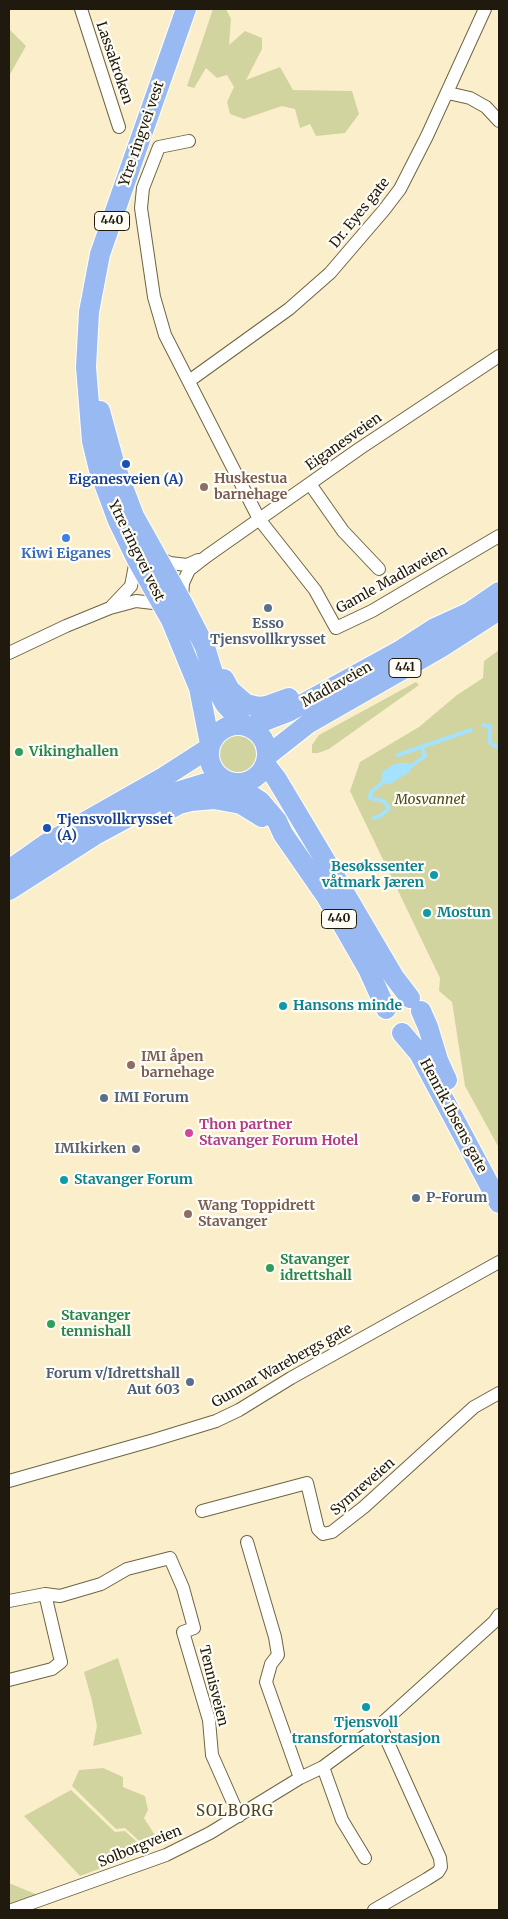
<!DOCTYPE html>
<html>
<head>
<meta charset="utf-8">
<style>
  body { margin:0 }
  #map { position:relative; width:508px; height:1919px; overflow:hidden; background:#fbefcb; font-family:Merriweather,serif }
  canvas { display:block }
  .frame { position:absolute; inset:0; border:10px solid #1f1a0d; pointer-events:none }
</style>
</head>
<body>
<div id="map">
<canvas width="508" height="1919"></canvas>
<div class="frame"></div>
</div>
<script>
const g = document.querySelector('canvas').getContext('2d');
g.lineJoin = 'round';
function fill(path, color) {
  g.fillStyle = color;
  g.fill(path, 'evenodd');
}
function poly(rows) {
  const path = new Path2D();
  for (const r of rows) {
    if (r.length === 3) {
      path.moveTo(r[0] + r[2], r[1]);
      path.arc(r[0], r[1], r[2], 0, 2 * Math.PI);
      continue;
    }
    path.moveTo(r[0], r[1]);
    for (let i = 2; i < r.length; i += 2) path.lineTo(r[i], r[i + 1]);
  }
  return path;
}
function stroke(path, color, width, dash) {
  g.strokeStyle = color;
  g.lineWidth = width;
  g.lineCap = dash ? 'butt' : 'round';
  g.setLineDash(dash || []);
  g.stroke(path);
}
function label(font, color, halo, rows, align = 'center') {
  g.font = font + ' Merriweather,serif';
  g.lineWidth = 4.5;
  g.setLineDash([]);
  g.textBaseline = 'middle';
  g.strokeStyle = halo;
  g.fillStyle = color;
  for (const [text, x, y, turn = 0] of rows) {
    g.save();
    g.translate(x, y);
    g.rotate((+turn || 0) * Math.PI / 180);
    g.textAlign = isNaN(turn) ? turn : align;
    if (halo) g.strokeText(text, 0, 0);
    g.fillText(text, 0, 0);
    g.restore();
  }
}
fill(poly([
  [213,9,226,9,231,19,229,45,245,31,262,38,262,49,246,80,280,67,293,90,352,91,359,114,345,133,316,136,310,124,300,128,295,109,282,106,244,119,230,114,227,102,234,87,227,75,217,78,206,68,194,88,187,86],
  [9,29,26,46,9,76],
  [499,650,499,1148,465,1086,452,1002,439,991,440,978,350,791,360,762,419,727,457,695,483,678,484,661],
  [416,682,419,685,329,749,318,753,312,753,312,745,319,735],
  [238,754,21],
  [118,1658,142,1734,93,1746,97,1726,92,1701,84,1672],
  [103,1768,123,1777,123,1787,145,1796,148,1810,144,1818,160,1843,148,1849,125,1828,116,1829,72,1786,79,1770],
  [71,1790,115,1832,125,1831,147,1851,80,1876,24,1816],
  [9,1883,40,1896,9,1910]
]), '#d1d49e');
fill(poly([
  [396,763,410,763,411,771,389,785,381,780,382,772]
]), '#a4e2fd');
stroke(poly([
  [483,725,490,726,490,743,499,748],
  [398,755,471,730],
  [407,769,425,756,422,748],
  [374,818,380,816,389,809,384,801,370,798,371,792,387,779]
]), '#a4e2fd', 4);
const minor = poly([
  [81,9,119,127],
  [448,93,470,98,486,107,499,121],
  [189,141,159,147,143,188,141,208,154,297,165,335,259,519,315,590,336,628,372,611,499,536],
  [189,381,289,309,330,273,384,210,400,189,427,136,485,9],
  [310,484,343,531,379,569],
  [157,557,170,563,187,565,198,560],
  [182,599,183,583,189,570,207,556,359,449,499,356],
  [112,606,131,586,136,560],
  [9,653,66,626,110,608,136,601,162,604],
  [9,1481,154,1440,216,1421,239,1410,291,1378,499,1262],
  [202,1511,307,1483,318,1529,323,1534,332,1532,364,1507,474,1407,499,1393],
  [247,1542,275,1637,278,1655,271,1664,266,1682,300,1778],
  [9,1601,45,1594,60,1596,101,1584,127,1569,170,1558,183,1588,194,1628,183,1632,209,1720,212,1755,239,1816],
  [9,1680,52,1669,61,1662,45,1594],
  [323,1767,342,1820,365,1858],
  [12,1910,166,1855,210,1833,300,1778,323,1767,380,1725,494,1622,499,1615],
  [374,1910,427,1879,438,1872,441,1867,440,1858,380,1725]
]);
const primary = poly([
  [186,9,100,254,89,312,86,367,92,441,99,470,118,521,136,558,171,620,199,688,210,744],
  [100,411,115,466,134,516,182,602,205,647,219,693,225,704,245,726],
  [224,679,230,690,246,704,259,707,267,706,289,698],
  [238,754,29],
  [249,727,288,712,401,650,435,628,470,612,499,592],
  [267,756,309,723,440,648,499,610],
  [266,765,276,778,328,865,394,977,410,998],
  [234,784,260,801,277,821,283,834,326,896,368,969,386,1009],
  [170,809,179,804,191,801,214,799,241,804,262,817],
  [9,870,46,844,164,777,209,748],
  [9,890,95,835,173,793,206,783,229,782],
  [421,1011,428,1027,438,1060,447,1080],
  [402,1033,419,1053,499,1203]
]);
stroke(minor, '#6e6443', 14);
stroke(primary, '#fff', 22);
stroke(minor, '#fff', 12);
stroke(primary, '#98b9f2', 20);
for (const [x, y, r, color] of [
  [126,464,5,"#1a4fb4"],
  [204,487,5,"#8d6e63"],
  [66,538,5,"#3f7fe0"],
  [268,608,5,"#5c6f8a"],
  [19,752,5,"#2e9e5b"],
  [47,828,5,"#1a4fb4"],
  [434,875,5,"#0f9aa8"],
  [427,913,5,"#0f9aa8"],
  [283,1006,5,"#0f9aa8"],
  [131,1065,5,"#8d6e63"],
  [104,1098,5,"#5c6f8a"],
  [189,1133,5,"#d1479c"],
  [136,1149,5,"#6b7280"],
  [64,1180,5,"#0f9aa8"],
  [416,1198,5,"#5c6f8a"],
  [188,1214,5,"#8d6e63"],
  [270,1268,5,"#2e9e5b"],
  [51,1324,5,"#2e9e5b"],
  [190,1382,5,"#5c6f8a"],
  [366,1707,5,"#0f9aa8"]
]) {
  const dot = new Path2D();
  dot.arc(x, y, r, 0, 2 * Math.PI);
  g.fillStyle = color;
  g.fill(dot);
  stroke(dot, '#fffdf5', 2);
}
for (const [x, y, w] of [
  [112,221,35],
  [405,668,32],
  [339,919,35]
]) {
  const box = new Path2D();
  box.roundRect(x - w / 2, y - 9.5, w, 19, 4);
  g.fillStyle = '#fffdf5';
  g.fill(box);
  stroke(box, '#1f1a0d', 1);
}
label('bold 12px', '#1f1a0d', null, [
  ["440",112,221],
  ["441",405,668],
  ["440",339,919]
]);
label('14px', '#1f1a0d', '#fffdf5', [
  ["Lassakroken",114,63,71],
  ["Ytre ringvei vest",142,134,-71],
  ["Dr. Eyes gate",360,213,-51],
  ["Eiganesveien",344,442,-35],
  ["Ytre ringvei vest",136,551,64],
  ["Gamle Madlaveien",392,580,-29],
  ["Madlaveien",337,685,-29],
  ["Henrik Ibsens gate",453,1116,62],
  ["Gunnar Warebergs gate",282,1366,-29],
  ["Symreveien",363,1487,-41],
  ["Tennisveien",213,1686,76],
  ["Solborgveien",140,1847,-22]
]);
label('bold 14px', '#785e54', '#fffdf5', [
  ["Huskestua",214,479],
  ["barnehage",214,495],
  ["IMI åpen",141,1057],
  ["barnehage",141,1073],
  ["Wang Toppidrett",198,1206],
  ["Stavanger",198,1222]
], 'left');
label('bold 14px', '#164399', '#fffdf5', [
  ["Eiganesveien (A)",126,480],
  ["Tjensvollkrysset",57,820,"left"],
  ["(A)",57,836,"left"]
]);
label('bold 14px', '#366cbe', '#fffdf5', [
  ["Kiwi Eiganes",66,554]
]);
label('bold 14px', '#4e5e75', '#fffdf5', [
  ["Esso",268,624,"center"],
  ["Tjensvollkrysset",268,640,"center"],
  ["IMI Forum",114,1098],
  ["P-Forum",426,1198],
  ["Forum v/Idrettshall",180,1374,"right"],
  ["Aut 603",180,1390,"right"]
], 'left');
label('bold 14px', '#27864d', '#fffdf5', [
  ["Vikinghallen",29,752],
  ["Stavanger",280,1260],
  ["idrettshall",280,1276],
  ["Stavanger",61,1316],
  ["tennishall",61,1332]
], 'left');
label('italic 14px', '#4b4c18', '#fffdf5', [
  ["Mosvannet",430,800]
]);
label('bold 14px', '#0d838f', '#fffdf5', [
  ["Besøkssenter",424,867,"right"],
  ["våtmark Jæren",424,883,"right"],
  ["Mostun",437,913],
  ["Hansons minde",293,1006],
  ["Stavanger Forum",74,1180],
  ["Tjensvoll",366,1723,"center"],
  ["transformatorstasjon",366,1739,"center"]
], 'left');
label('bold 14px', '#b23c85', '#fffdf5', [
  ["Thon partner",199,1125],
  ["Stavanger Forum Hotel",199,1141]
], 'left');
label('bold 14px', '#5b616d', '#fffdf5', [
  ["IMIkirken",126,1149]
], 'right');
g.letterSpacing = '1px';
label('15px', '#4d4324', '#fffdf5', [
  ["SOLBORG",235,1812]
]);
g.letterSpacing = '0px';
</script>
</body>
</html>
